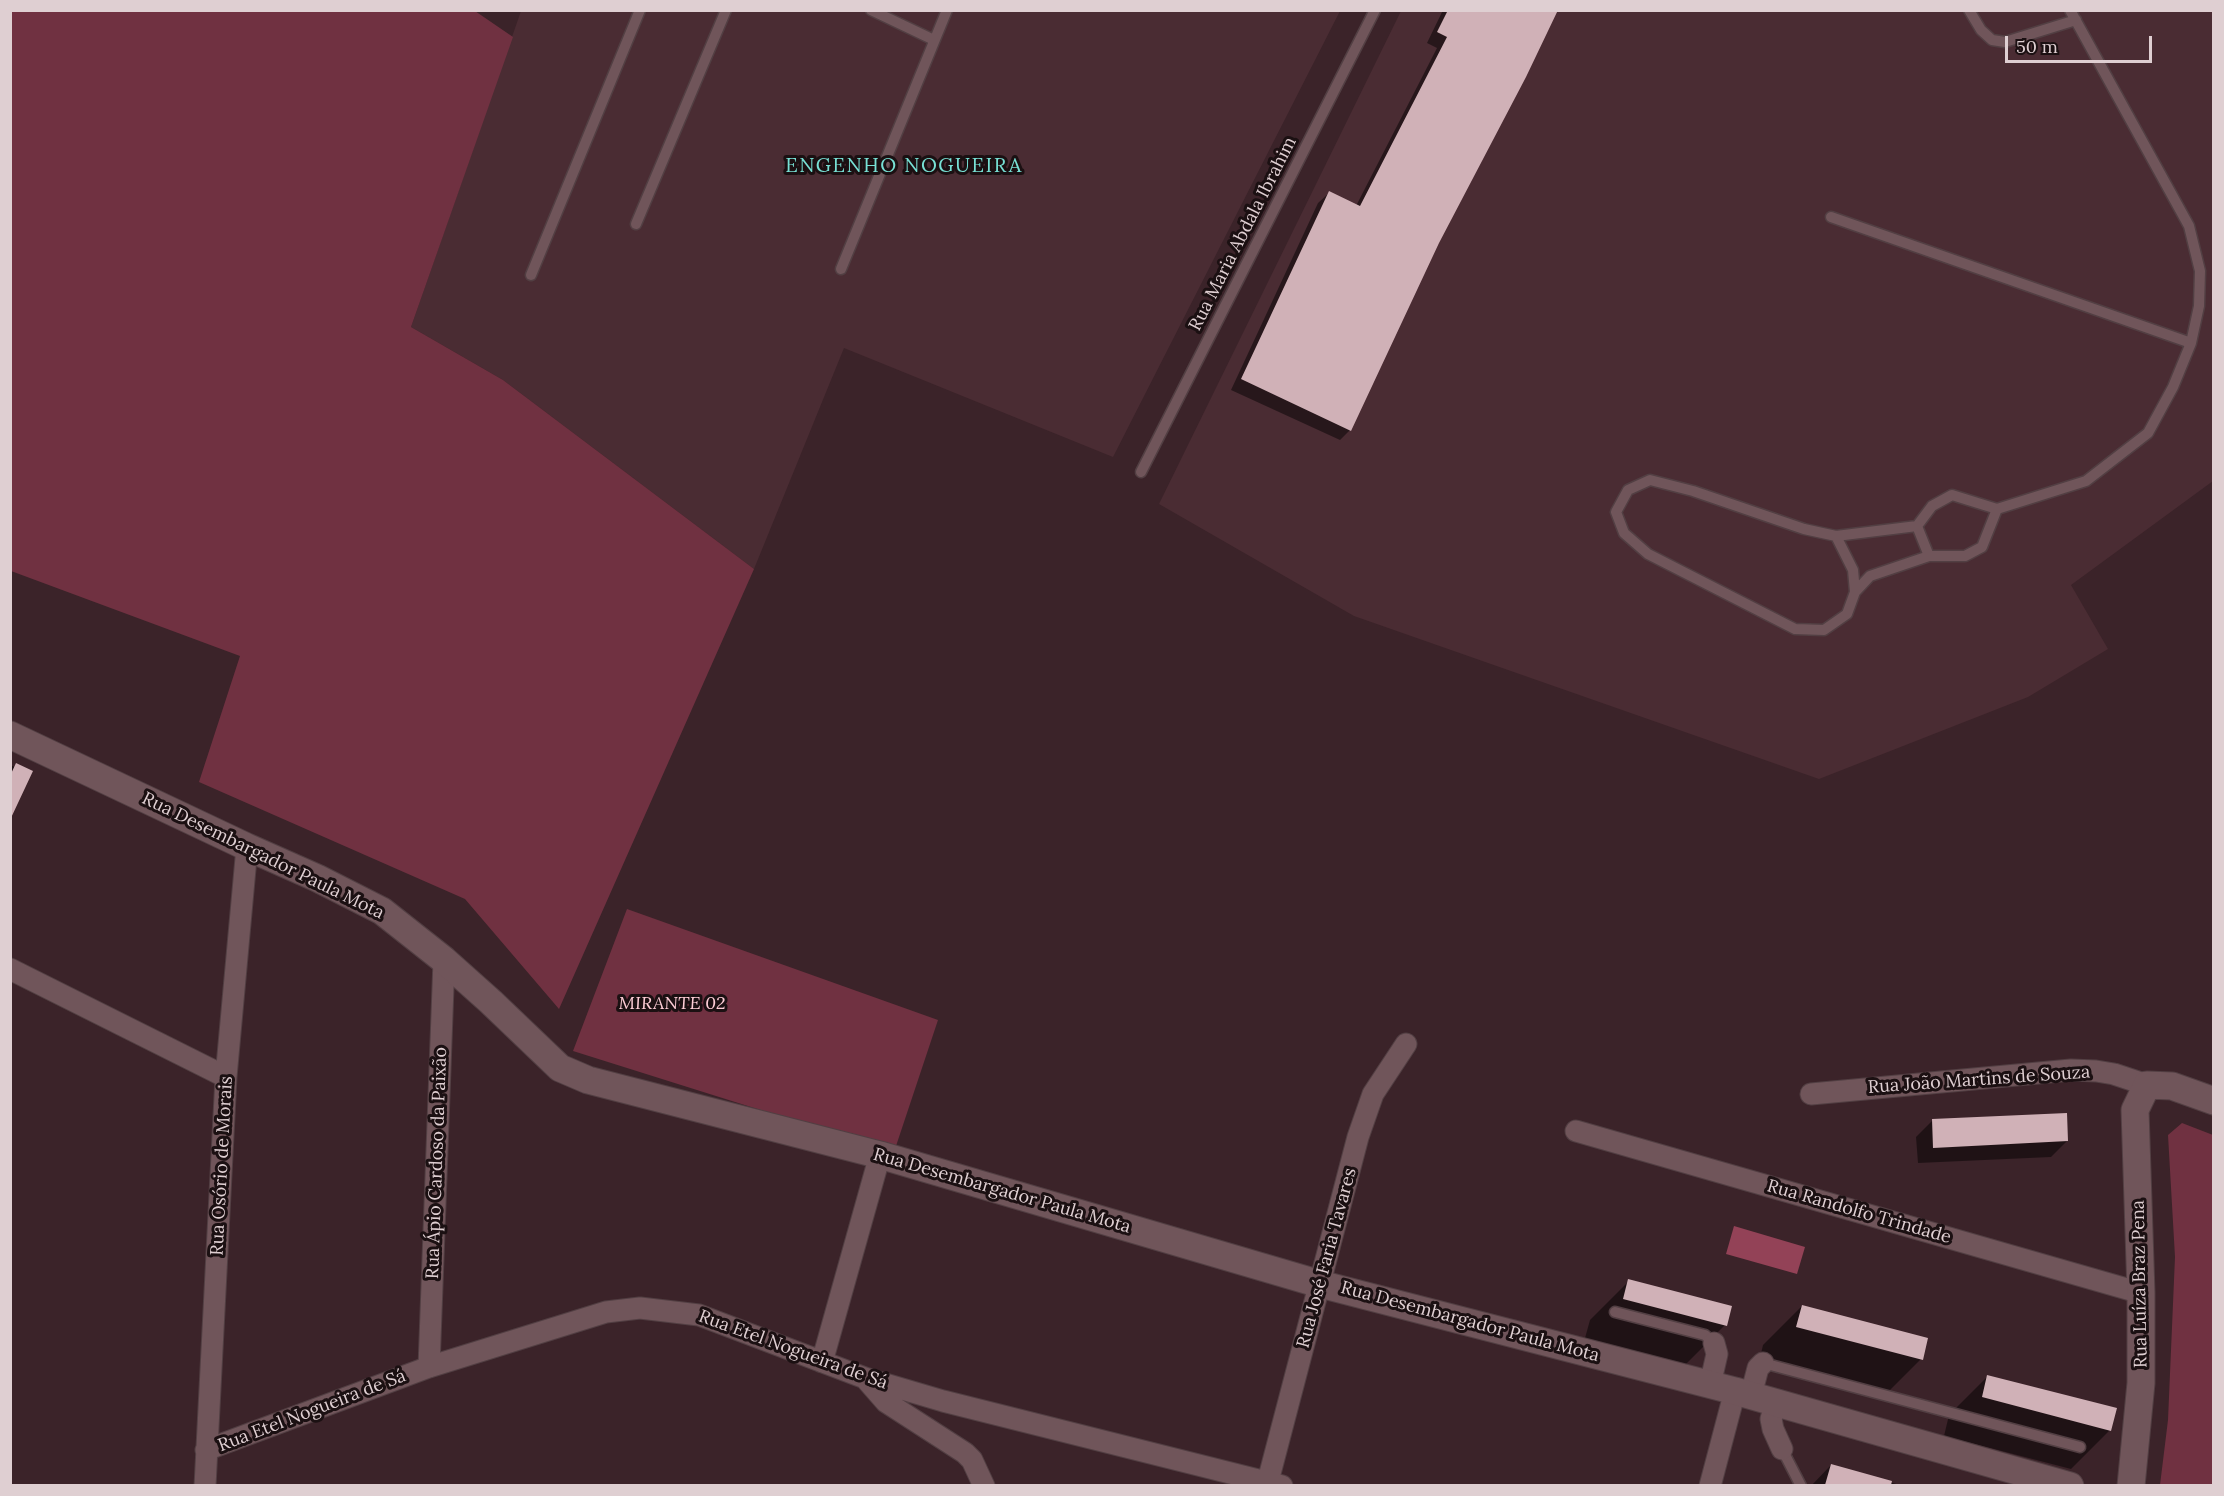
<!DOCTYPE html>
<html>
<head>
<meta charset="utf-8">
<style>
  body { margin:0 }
  #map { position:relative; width:2224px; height:1496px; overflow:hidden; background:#3b2329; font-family:Lora,serif }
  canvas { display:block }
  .frame { position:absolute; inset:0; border:12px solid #dfcfd2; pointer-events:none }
  .scale { position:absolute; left:2005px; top:36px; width:147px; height:27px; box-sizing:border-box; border:3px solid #dfcfd2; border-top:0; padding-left:8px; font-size:18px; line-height:21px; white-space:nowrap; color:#dfcfd2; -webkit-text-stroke:4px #1b1012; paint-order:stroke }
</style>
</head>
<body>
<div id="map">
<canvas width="2224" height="1496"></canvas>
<div class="frame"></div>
<div class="scale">50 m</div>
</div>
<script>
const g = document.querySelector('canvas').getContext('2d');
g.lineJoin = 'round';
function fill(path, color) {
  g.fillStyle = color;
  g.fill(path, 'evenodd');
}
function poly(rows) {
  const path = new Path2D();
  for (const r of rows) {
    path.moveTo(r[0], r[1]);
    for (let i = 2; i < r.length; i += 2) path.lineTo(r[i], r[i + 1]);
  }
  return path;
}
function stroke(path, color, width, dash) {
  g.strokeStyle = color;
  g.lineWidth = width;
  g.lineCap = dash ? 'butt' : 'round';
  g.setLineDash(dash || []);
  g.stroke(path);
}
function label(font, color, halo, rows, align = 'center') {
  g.font = font + ' Lora,serif';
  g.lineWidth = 6;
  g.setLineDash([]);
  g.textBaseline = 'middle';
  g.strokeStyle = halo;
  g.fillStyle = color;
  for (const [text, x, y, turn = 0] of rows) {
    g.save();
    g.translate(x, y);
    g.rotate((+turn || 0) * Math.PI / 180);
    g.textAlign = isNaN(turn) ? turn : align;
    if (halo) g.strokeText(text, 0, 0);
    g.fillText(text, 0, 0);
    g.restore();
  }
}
fill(poly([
  [521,11,1340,11,1113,457,844,348,754,569,503,380,411,327],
  [1401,11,2213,11,2213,481,2071,585,2108,649,2028,697,1819,779,1354,616,1159,504]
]), '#4a2c33');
fill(poly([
  [10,11,475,11,513,37,411,327,503,380,754,569,559,1009,465,899,199,782,240,656,11,571],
  [627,909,938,1020,894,1152,573,1051],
  [2182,1123,2213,1135,2213,1485,2160,1485,2168,1420,2175,1257,2168,1135]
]), '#703141');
fill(poly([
  [1734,1226,1805,1247,1797,1274,1726,1254]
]), '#934257');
fill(poly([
  [1443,10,1557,10,1438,242,1350,430,1340,440,1231,390,1318,203,1329,193,1356,206,1437,48,1427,43],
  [10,765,15,767,10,816],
  [1932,1121,2067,1141,2051,1157,1918,1163,1916,1137],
  [1629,1281,1725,1325,1686,1364,1585,1338,1590,1320],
  [1802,1306,1921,1359,1882,1398,1758,1366,1763,1345],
  [1988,1376,2110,1430,2071,1469,1944,1436,1949,1415],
  [1831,1465,1903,1486,1811,1486]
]), '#0007');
fill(poly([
  [1448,10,1558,10,1526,77,1439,243,1351,431,1241,379,1329,191,1360,206,1447,37,1437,32],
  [16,763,33,771,10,820,10,776],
  [2067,1113,2068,1141,1933,1148,1932,1119],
  [1628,1279,1732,1306,1727,1326,1623,1299],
  [1802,1305,1928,1338,1923,1360,1796,1327],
  [1987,1375,2117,1408,2111,1431,1982,1397],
  [1831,1464,1892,1481,1891,1485,1825,1485]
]), '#d0b1b7');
const service = poly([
  [871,10,934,40],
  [1969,10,1981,30,1992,40,2005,42,2076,20],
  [1831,217,2191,343],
  [636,224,726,10],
  [841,269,947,10],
  [531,275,640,10],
  [1141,472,1375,10],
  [1997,509,1982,547,1965,556,1929,556,1870,576,1855,592,1847,614,1824,630,1795,629,1648,554,1624,533,1616,512,1628,490,1650,480,1693,491,1804,529,1836,536,1917,526,1932,506,1952,495,1997,509,2086,481,2148,433,2173,387,2191,343,2199,306,2200,271,2189,226,2070,10],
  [1917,526,1929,556],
  [1836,536,1853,570,1855,592],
  [1615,1312,1705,1335,1714,1343],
  [1763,1363,2080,1447],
  [1782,1449,1801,1486]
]);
const minor = poly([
  [10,969,226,1077],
  [1811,1094,2071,1070,2096,1071,2114,1074,2147,1085],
  [1576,1131,2141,1293],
  [822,1362,880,1155],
  [429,1367,444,960],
  [865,1378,886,1402,965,1453,972,1460,984,1486],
  [1710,1385,1717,1354,1714,1343],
  [1751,1395,1758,1368,1763,1363],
  [1776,1403,1771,1419,1773,1429,1782,1449],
  [206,1450,429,1367,606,1312,640,1308,699,1315,865,1378,943,1401,1282,1486],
  [1268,1481,1358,1137,1373,1094,1406,1044],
  [205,1486,226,1077,247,847],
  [1710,1486,1735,1391]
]);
const tertiary = poly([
  [10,735,247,847,317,878,382,911,444,960,491,1002,560,1068,588,1080,880,1155,1320,1284,1735,1391,2070,1486],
  [2131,1486,2141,1383,2141,1293,2135,1110,2147,1085,2172,1086,2214,1101]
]);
stroke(service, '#523f43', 13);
stroke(minor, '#523f43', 23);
stroke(tertiary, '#523f43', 29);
stroke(service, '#70555a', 10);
stroke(minor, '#70555a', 21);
stroke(tertiary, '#70555a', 27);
label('18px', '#dfcfd2', '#1b1012', [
  ["Rua Maria Abdala Ibrahim",1243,234,-63],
  ["Rua Desembargador Paula Mota",263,856,26],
  ["Rua João Martins de Souza",1979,1080,-4],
  ["Rua Ápio Cardoso da Paixão",437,1163,-88],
  ["Rua Osório de Morais",222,1166,-87],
  ["Rua Desembargador Paula Mota",1002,1191,16],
  ["Rua Randolfo Trindade",1859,1212,16],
  ["Rua José Faria Tavares",1327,1258,-75],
  ["Rua Luíza Braz Pena",2140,1284,-91],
  ["Rua Desembargador Paula Mota",1470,1322,15],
  ["Rua Etel Nogueira de Sá",793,1350,20],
  ["Rua Etel Nogueira de Sá",312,1411,-21]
]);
label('italic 18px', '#ffced7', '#1b1012', [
  ["MIRANTE 02",672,1004]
]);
g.letterSpacing = '1.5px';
label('20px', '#78e1d5', '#1b1012', [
  ["ENGENHO NOGUEIRA",904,166]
]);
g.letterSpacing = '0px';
</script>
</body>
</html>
